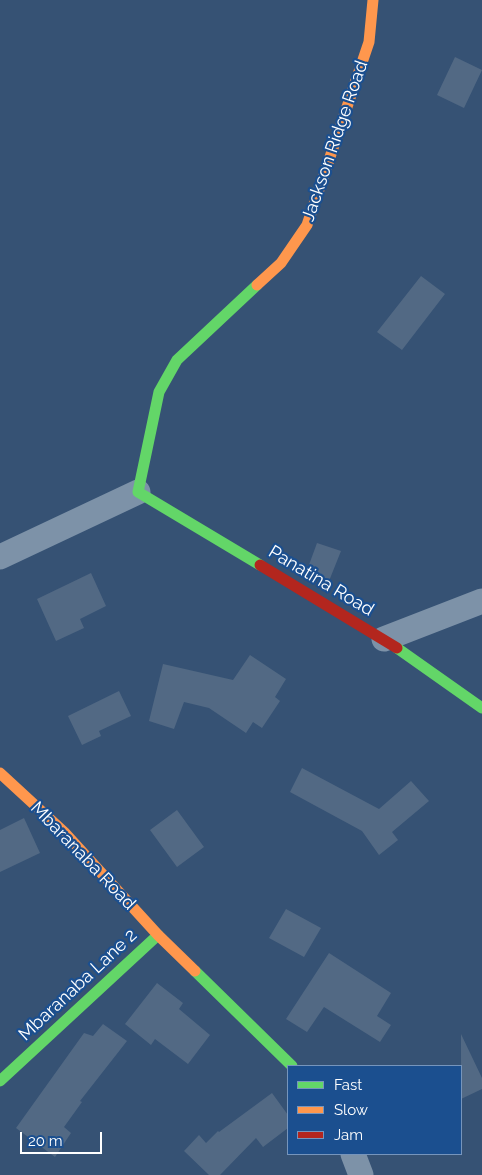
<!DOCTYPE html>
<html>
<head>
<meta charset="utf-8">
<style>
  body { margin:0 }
  #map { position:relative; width:482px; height:1175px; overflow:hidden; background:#365274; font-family:Raleway,sans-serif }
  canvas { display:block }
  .legend { position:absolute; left:287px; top:1065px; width:175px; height:90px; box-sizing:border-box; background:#1b4f8f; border:1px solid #7695bc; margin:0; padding:6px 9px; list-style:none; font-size:15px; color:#fff }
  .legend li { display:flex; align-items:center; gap:10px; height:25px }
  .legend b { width:25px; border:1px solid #7695bc }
  .scale { position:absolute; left:20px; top:1132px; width:82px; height:22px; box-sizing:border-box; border:2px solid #fff; border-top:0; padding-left:6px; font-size:15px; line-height:18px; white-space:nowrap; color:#fff; -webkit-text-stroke:4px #1b4f8f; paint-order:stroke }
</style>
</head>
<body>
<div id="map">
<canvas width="482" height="1175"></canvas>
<ul class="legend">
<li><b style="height:6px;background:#63d668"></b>Fast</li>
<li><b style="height:6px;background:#ff974d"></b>Slow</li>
<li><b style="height:6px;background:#b3261e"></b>Jam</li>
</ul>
<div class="scale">20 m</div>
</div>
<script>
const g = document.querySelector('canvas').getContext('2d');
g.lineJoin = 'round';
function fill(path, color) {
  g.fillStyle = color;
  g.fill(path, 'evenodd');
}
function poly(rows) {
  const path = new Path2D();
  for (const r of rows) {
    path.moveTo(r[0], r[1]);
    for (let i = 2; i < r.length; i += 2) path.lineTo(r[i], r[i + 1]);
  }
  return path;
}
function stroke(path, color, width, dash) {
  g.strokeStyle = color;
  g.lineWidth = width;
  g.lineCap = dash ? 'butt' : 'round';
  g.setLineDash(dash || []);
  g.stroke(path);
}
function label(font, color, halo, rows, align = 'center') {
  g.font = font + ' Raleway,sans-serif';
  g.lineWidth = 4.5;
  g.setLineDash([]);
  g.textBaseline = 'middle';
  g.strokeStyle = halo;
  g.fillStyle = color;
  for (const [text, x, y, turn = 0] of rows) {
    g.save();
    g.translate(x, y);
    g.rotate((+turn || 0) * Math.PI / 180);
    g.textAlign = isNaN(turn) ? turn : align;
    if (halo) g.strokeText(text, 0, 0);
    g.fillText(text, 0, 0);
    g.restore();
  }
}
fill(poly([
  [455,57,482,70,464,108,437,95],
  [421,276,445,294,402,350,377,332],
  [317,543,341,551,329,581,306,573],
  [91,573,106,606,80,619,84,628,56,641,37,599],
  [250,655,286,679,275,697,280,701,262,728,253,722,246,733,209,708,184,702,174,729,149,721,163,664,233,680],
  [119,691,131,716,99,731,101,736,82,745,68,716],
  [302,768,379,809,411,781,429,801,392,832,398,840,379,855,362,831,290,792],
  [177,810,204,847,177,867,150,830],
  [24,818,40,853,0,872,0,830],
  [286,909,321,928,304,957,269,938],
  [329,953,391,993,377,1016,391,1025,380,1042,324,1007,307,1032,286,1019],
  [157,983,183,1003,179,1009,210,1035,188,1064,155,1039,151,1045,125,1024],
  [103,1024,127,1041,80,1101,82,1102,64,1127,71,1133,55,1157,16,1128,84,1033,93,1036],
  [461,1034,482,1078,482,1089,461,1099],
  [272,1093,288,1115,288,1128,263,1147,256,1138,220,1175,209,1175,184,1151,199,1135,206,1143,218,1131,219,1132]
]), '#526984');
stroke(poly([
  [0,557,138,492],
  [384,639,482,601],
  [353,1154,361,1175]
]), '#7d92a8', 25);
stroke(poly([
  [257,285,177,360,159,392,138,492,260,565],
  [397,648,482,708],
  [195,971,292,1066],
  [0,1081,158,935]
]), '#63d668', 11);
stroke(poly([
  [257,285,281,263,307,225,369,42,373,0],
  [0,773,64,832,158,935,195,971]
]), '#ff974d', 11);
stroke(poly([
  [260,565,397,648]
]), '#b3261e', 11);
label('18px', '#fff', '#1b4f8f', [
  ["Jackson Ridge Road",335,141,-71],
  ["Panatina Road",321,581,31],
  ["Mbaranaba Road",83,856,46],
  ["Mbaranaba Lane 2",78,985,-43]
]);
</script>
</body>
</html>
